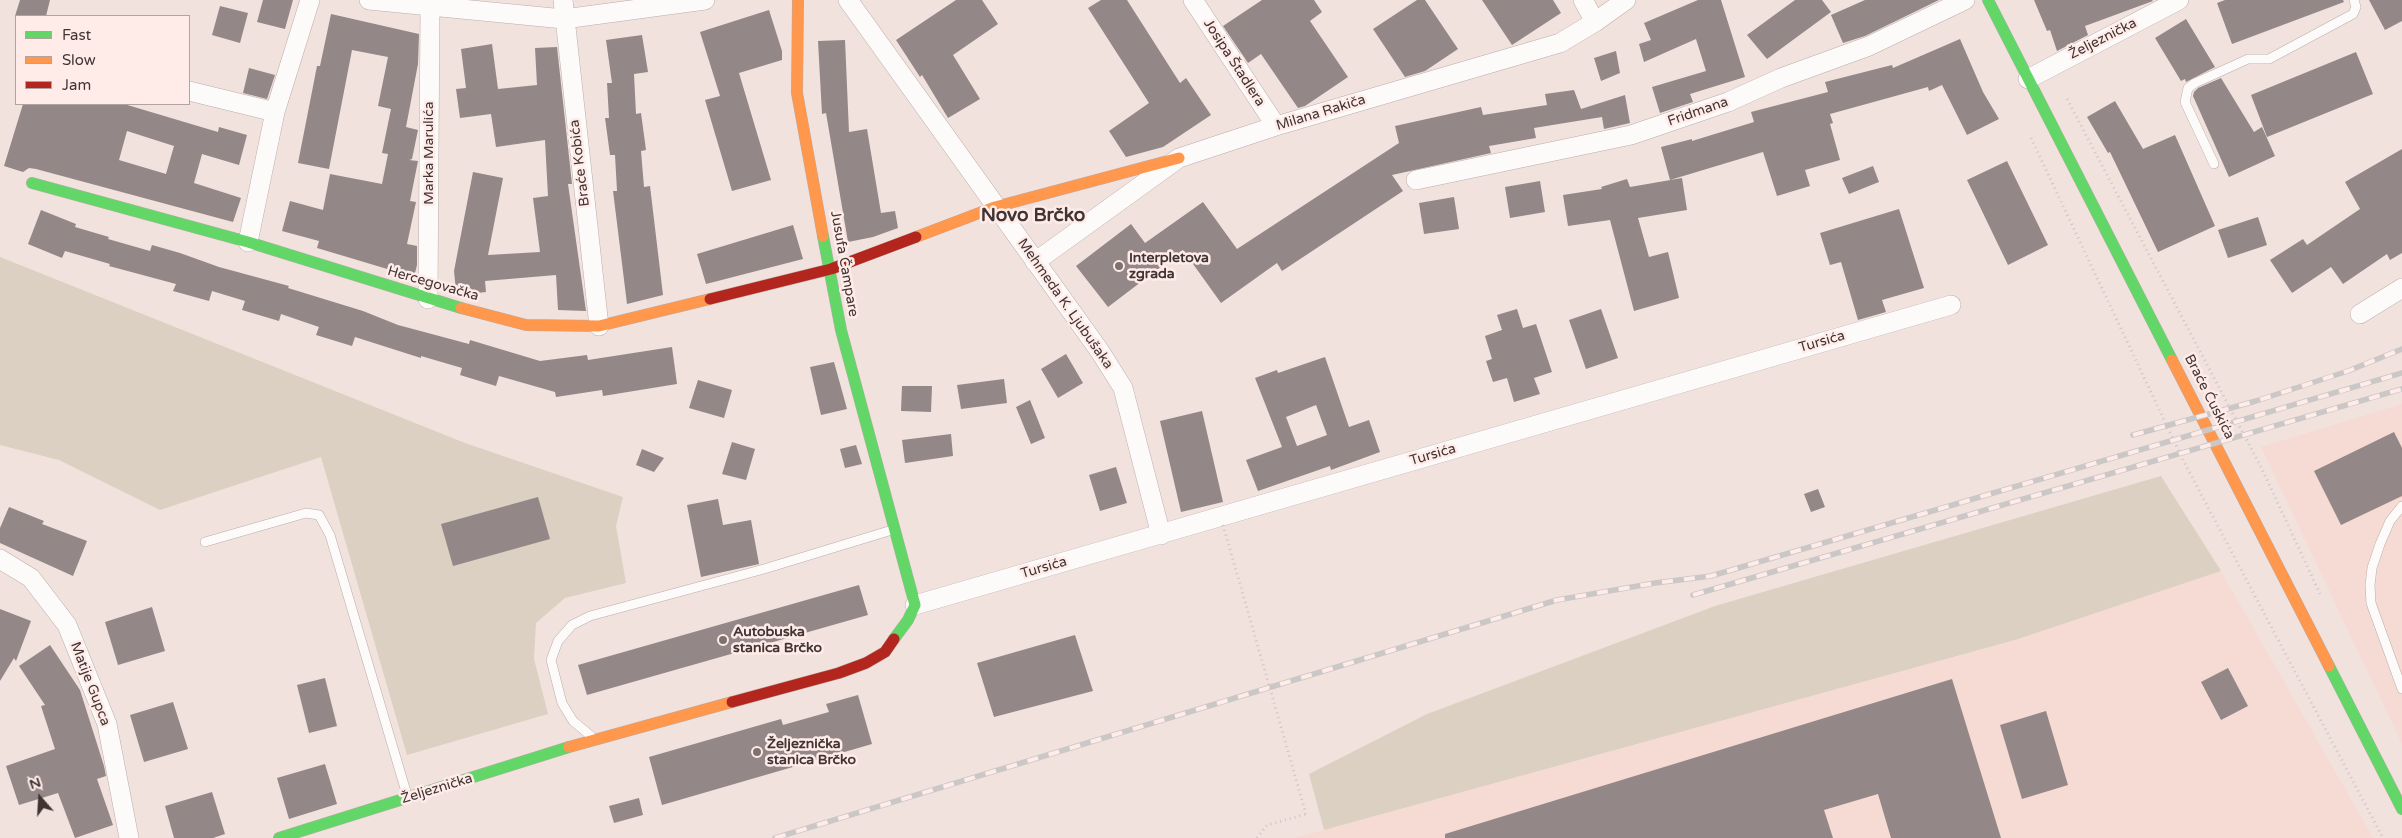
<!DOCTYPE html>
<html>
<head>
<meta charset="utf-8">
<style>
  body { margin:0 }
  #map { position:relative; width:2402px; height:838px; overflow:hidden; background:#f2e2de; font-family:"Varela Round",sans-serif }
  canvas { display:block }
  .legend { position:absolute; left:15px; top:15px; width:175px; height:90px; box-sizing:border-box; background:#ffece9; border:1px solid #b3a3a0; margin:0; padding:6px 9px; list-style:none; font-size:15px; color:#403533 }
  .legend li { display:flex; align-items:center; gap:10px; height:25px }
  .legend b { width:25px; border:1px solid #b3a3a0 }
  .north { position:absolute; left:15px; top:773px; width:50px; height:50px; -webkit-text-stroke:4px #ffece9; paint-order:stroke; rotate:341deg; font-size:14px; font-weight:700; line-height:20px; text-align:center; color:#403533 }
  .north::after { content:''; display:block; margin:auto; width:18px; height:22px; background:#403533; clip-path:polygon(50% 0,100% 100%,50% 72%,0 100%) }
</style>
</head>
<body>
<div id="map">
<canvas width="2402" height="838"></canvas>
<ul class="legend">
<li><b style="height:6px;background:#63d668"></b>Fast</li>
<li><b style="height:6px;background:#ff974d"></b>Slow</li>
<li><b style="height:6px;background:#b3261e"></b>Jam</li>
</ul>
<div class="north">N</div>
</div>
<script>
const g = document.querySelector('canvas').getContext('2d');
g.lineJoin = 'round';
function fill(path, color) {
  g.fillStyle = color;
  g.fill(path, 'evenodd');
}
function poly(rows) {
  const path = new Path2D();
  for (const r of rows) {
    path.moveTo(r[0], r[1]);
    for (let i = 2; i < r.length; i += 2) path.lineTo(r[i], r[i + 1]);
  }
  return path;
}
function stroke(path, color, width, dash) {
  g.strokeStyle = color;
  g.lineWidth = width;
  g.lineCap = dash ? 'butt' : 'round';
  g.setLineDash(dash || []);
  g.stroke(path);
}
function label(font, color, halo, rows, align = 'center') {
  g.font = font + ' "Varela Round",sans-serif';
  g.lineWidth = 5;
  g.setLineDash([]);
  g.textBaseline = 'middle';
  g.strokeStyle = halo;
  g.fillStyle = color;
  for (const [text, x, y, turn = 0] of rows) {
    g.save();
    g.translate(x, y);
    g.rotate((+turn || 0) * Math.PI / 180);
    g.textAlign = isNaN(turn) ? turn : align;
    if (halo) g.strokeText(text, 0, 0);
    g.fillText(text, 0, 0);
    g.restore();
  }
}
fill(poly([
  [2402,404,2402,744,2261,447],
  [2221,571,2373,838,1295,838,2015,640]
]), '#f6dad4');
fill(poly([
  [0,257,465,443,623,497,616,526,626,583,565,598,536,623,534,659,548,714,407,755,321,457,160,510,59,460,0,445],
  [2161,476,2221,571,2015,640,1324,830,1309,774,1427,714,1715,606]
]), '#dbd0c1');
fill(poly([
  [20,0,50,0,46,16,15,16],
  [263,0,293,0,285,29,257,22],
  [956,0,982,0,998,24,953,55,980,99,948,118,922,75,920,77,896,40],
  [1101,0,1127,0,1180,83,1186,78,1211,115,1163,147,1126,157,1109,131,1149,103,1088,8],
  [1262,0,1314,0,1322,12,1310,21,1348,77,1305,106,1298,108,1261,54,1248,63,1223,26],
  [1417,0,1425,0,1458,49,1425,71,1405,77,1373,29],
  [1482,0,1553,0,1561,13,1512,45],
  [1698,0,1721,0,1745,77,1690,94,1693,102,1660,113,1652,87,1706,71,1696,39,1644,62,1639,44,1651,40,1644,23],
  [1795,0,1822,0,1831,12,1767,59,1747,35],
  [1865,0,1939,0,1865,36,1843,43,1831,15],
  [2034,0,2152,0,2153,1,2085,26,2088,35,2057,51,2050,30,2047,31],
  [2225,0,2343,0,2344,2,2232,44,2217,3],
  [2369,0,2402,0,2402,21,2385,30],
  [220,6,248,13,240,43,212,35],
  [769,10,782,51,782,60,739,73,771,180,732,191,705,100,720,96,700,32],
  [331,14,419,34,418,64,406,127,418,130,412,159,409,160,418,161,410,201,416,202,407,244,417,246,417,265,414,277,317,248,319,241,282,231,290,201,323,210,330,174,382,184,388,154,382,153,391,109,378,106,388,57,352,50,329,169,298,163,317,66,320,66],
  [2186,19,2215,67,2186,82,2185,79,2181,81,2155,38],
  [642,35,648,72,634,74,636,114,641,113,646,150,641,151,644,187,650,186,663,295,627,304,613,191,617,191,615,155,610,155,605,118,609,118,607,83,612,83,606,40],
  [1960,39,1983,92,1999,119,1967,135,1942,85,1929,91,1928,87,1830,114,1833,123,1830,124,1840,160,1805,170,1810,186,1777,196,1763,152,1670,180,1661,147,1692,139,1692,141,1754,122,1751,112,1828,92,1825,82,1892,65,1893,68],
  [845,40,849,132,867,129,881,213,895,211,898,228,873,237,848,242,826,113,822,114,818,41],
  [492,44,498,89,537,85,535,48,557,47,572,184,568,184,586,311,558,310,556,275,485,281,486,292,469,294,456,291,454,271,473,172,503,178,488,255,540,252,533,198,548,196,545,140,496,147,491,114,460,118,456,89,466,88,461,49],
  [1616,51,1620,73,1601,81,1594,58],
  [2356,52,2373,94,2267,137,2251,95],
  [249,68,275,75,267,99,243,93],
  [2221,78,2254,132,2262,127,2275,156,2229,177,2193,96,2194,92,2198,88],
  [1574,90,1581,109,1625,95,1630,123,1604,129,1602,117,1534,128,1536,138,1489,146,1491,153,1392,175,1403,191,1282,271,1277,263,1221,303,1183,250,1108,307,1076,266,1131,224,1145,243,1203,202,1237,249,1399,143,1395,126,1481,107,1483,115,1547,105,1545,94],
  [2115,101,2143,149,2175,135,2215,226,2158,252,2110,152,2108,153,2087,117],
  [23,104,124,104,218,132,219,127,247,135,239,165,202,154,194,183,241,198,233,222,36,169,29,168,23,172,4,166],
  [127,131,174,146,166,174,119,160],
  [2402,149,2402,253,2390,260,2387,254,2343,284,2331,267,2292,293,2270,260,2303,239,2307,245,2360,209,2345,182],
  [2007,161,2048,245,2008,265,1967,180],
  [1873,166,1879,182,1849,194,1842,178],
  [1682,178,1687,210,1638,218,1649,257,1668,252,1679,298,1634,311,1610,220,1568,226,1563,195,1602,189,1601,187,1627,179,1630,187],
  [1540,181,1545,212,1510,218,1505,187],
  [1454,197,1459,229,1424,234,1419,203],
  [1899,209,1924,288,1882,300,1886,312,1858,320,1841,262,1830,265,1820,233],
  [41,210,76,224,75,227,109,237,108,239,150,251,152,245,180,253,219,267,289,286,288,288,363,311,398,325,469,344,470,340,540,361,587,355,588,360,672,347,677,384,603,396,602,390,556,397,555,392,499,376,496,386,460,375,462,368,421,356,421,358,355,337,352,346,316,335,319,327,281,314,279,321,242,310,245,301,212,291,209,301,173,291,176,284,109,266,110,264,65,251,62,258,28,244],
  [2258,217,2267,245,2228,258,2218,230],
  [793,225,803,259,706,284,697,254],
  [1517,309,1523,328,1536,324,1552,372,1534,378,1540,394,1514,402,1507,378,1493,382,1486,361,1492,359,1485,336,1502,330,1497,315],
  [1601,309,1618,358,1586,369,1569,320],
  [1066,354,1083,383,1058,398,1041,369],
  [1325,357,1349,427,1369,420,1380,452,1331,470,1330,466,1258,491,1246,460,1282,447,1255,378,1277,370,1278,373],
  [1316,405,1327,435,1297,446,1286,417],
  [834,362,847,409,821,415,810,367],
  [1004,379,1007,403,961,409,957,385],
  [698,380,732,390,724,418,689,408],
  [902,386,932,386,931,412,901,411],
  [1030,400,1045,438,1031,444,1016,407],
  [1202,411,1223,502,1181,512,1160,421],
  [2394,432,2402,448,2402,496,2341,525,2314,471],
  [951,434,953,456,905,463,902,440],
  [732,442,755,449,746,480,722,474],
  [856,445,862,464,845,468,840,449],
  [642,449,664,458,654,472,636,465],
  [1116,467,1127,503,1100,511,1089,475],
  [1818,489,1825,507,1811,512,1804,494],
  [538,497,550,539,453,566,441,524],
  [718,499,723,525,751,520,759,564,701,577,687,505],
  [9,507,44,521,42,524,87,541,73,576,0,543,0,528],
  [859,585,868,615,587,695,578,665],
  [152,607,165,651,118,665,105,622],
  [0,609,31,621,16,661,14,658,0,681],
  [1075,635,1093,691,994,717,977,663],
  [50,645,80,690,104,766,106,776,97,779,113,825,75,838,58,793,19,805,6,766,55,749,41,706,45,705,19,666],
  [2228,668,2248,706,2221,720,2201,682],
  [325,678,337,726,309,733,297,685],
  [1952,679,2001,838,1891,838,1878,794,1824,810,1833,838,1445,838,1445,834],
  [858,695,872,744,662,805,649,757,781,719,783,725,829,712,826,704],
  [173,702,188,749,144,762,130,715],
  [2046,711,2068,785,2022,799,2000,725],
  [325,764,337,804,289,819,277,778],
  [212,792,225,834,213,838,174,838,165,806],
  [639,798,643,815,614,823,609,806]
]), '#938787');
const lane = poly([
  [2214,164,2185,102,2188,88,2195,83,2248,59,2269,59,2353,14,2356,7,2354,0],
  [2402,506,2390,521,2380,544,2372,568,2370,585,2371,603,2402,689],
  [205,542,306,513,319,515,330,535,407,795],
  [591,736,573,721,562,703,551,660,558,641,572,625,590,616,764,569,892,530]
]);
const street = poly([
  [369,0,564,19,705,0],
  [563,0,599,326],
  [848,0,1099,350,1123,388,1161,535],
  [1193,0,1276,126],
  [1583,0,1595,22],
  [2028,79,2179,0],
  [189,91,275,112],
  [1416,180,1631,135,1728,102,1781,78,1869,46,1965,0],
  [248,242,275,112,310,0],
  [1035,262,1179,158,1276,126,1560,43,1595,22,1626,0],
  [428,299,430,7],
  [2360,314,2402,288],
  [0,559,31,578,67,625,107,724,129,838],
  [915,605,1951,305]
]);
const fast = poly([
  [1988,0,2172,360],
  [32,183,248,242,461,308],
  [823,236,841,330,915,605,908,620,894,639],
  [2329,666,2402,809],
  [279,838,569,747]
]);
const slow = poly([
  [798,0,797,93,823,236],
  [916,237,995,207,1179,158],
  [461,308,526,325,599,326,710,299],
  [2172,360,2329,666],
  [569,747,732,702]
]);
const jam = poly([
  [710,299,831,269,916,237],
  [732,702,839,673,866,663,885,652,894,639]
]);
stroke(lane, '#baadaa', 10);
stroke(street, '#baadaa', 20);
stroke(fast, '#baadaa', 12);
stroke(slow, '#baadaa', 12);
stroke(jam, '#baadaa', 12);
stroke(poly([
  [2067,99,2261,467,2321,596],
  [2031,138,2183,460,2383,838],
  [1257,838,1267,825,1306,814]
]), '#cbc5c5', 3, [1, 4]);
stroke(lane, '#fdfbfa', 9);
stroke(street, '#fdfbfa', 19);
stroke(fast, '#63d668', 11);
stroke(slow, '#ff974d', 11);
stroke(jam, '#b3261e', 11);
const rail = poly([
  [2133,435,2256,401,2348,371,2402,349],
  [1693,595,2402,389],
  [775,838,1557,600,1655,583,1711,576,2402,373]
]);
stroke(rail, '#cbc7c6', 5.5);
stroke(rail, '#ffece9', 4, [11]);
stroke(poly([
  [1223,525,1306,814]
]), '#cbc5c5', 3, [1, 4]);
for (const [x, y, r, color] of [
  [1119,266,5,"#7e726f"],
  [723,640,5,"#7e726f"],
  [757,752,5,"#7e726f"]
]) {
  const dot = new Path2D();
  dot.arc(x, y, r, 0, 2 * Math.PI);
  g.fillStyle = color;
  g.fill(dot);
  stroke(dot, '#ffece9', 2);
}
label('14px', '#403533', '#ffece9', [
  ["Željeznička",2103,39,-27],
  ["Josipa Štadlera",1234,63,57],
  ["Fridmana",1698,112,-19],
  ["Milana Rakiča",1321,113,-17],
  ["Marka Marulića",429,153,-90],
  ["Braće Kobića",580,163,-97],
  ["Jusufa Čampare",844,264,80],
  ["Hercegovačka",433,284,16],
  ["Mehmeda K. Ljubušaka",1065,304,55],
  ["Tursića",1822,342,-16],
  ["Braće Ćuskića",2209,397,63],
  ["Tursića",1433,455,-16],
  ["Tursića",1044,568,-16],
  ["Matije Gupca",90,684,69],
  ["Željeznička",437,789,-17]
]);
label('bold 14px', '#403533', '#ffece9', [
  ["Interpletova",1129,258],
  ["zgrada",1129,274],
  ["Autobuska",733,632],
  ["stanica Brčko",733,648],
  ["Željeznička",767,744],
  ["stanica Brčko",767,760]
], 'left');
label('bold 19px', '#403533', '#ffece9', [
  ["Novo Brčko",1033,216]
]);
</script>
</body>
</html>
